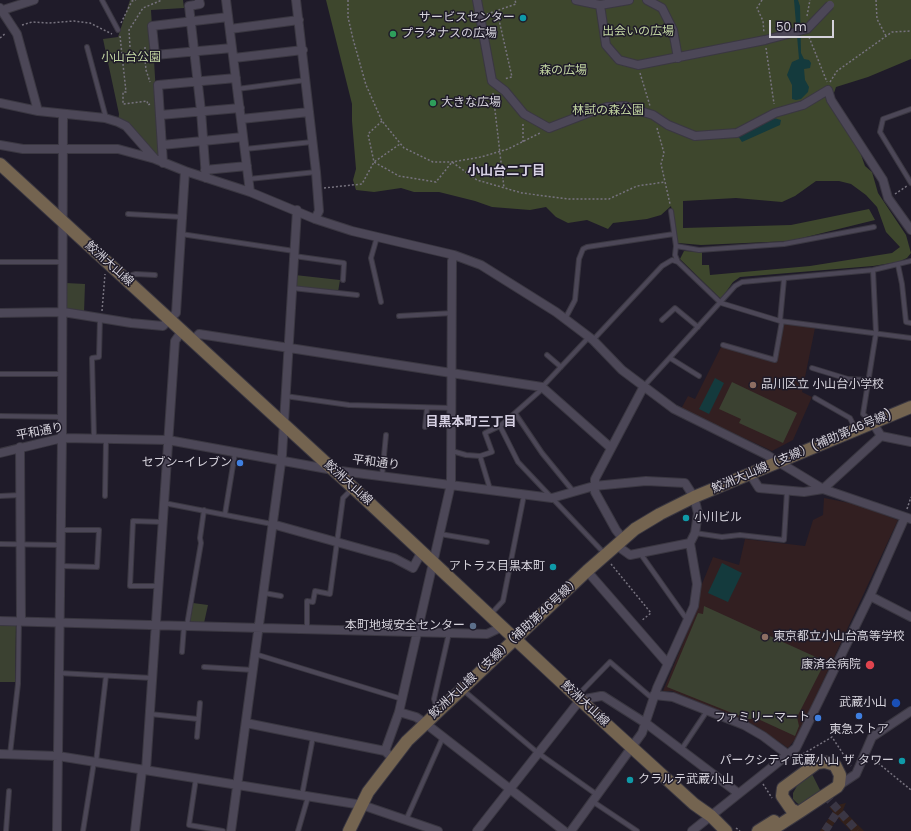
<!DOCTYPE html>
<html>
<head>
<meta charset="utf-8">
<style>
  body { margin:0 }
  #map { position:relative; width:911px; height:831px; overflow:hidden; background:#1f1b29; font-family:Poppins,sans-serif }
  canvas { display:block }
  .scale { position:absolute; left:769px; top:20px; width:65px; height:18px; box-sizing:border-box; border:2px solid #d5d2db; border-top:0; padding-left:5px; font-size:12px; line-height:14px; white-space:nowrap; color:#d5d2db; -webkit-text-stroke:3px #1f1b29; paint-order:stroke }
</style>
</head>
<body>
<div id="map">
<canvas width="911" height="831"></canvas>
<div class="scale">50 m</div>
</div>
<script>
const g = document.querySelector('canvas').getContext('2d');
g.lineJoin = 'round';
function fill(path, color) {
  g.fillStyle = color;
  g.fill(path, 'evenodd');
}
function poly(rows) {
  const path = new Path2D();
  for (const r of rows) {
    path.moveTo(r[0], r[1]);
    for (let i = 2; i < r.length; i += 2) path.lineTo(r[i], r[i + 1]);
  }
  return path;
}
function stroke(path, color, width, dash) {
  g.strokeStyle = color;
  g.lineWidth = width;
  g.lineCap = dash ? 'butt' : 'round';
  g.setLineDash(dash || []);
  g.stroke(path);
}
function label(font, color, halo, rows, align = 'center') {
  g.font = font + ' Poppins,"Noto Sans JP",sans-serif';
  g.lineWidth = 3;
  g.setLineDash([]);
  g.textBaseline = 'middle';
  g.strokeStyle = halo;
  g.fillStyle = color;
  for (const [text, x, y, turn = 0] of rows) {
    g.save();
    g.translate(x, y);
    g.rotate((+turn || 0) * Math.PI / 180);
    g.textAlign = isNaN(turn) ? turn : align;
    if (halo) g.strokeText(text, 0, 0);
    g.fillText(text, 0, 0);
    g.restore();
  }
}
fill(poly([
  [846,803,843,810,864,831,868,831,851,831,838,818,829,831,820,831,833,812,829,807]
]), '#32201a');
fill(poly([
  [784,323,815,328,802,392,812,397,793,440,772,451,681,409,688,396,695,399,721,347,776,362],
  [824,498,855,504,898,520,797,737,788,748,756,726,672,691,663,691,695,614,702,584,713,557,739,565,745,539,805,546,813,520,823,515]
]), '#321f21');
fill(poly([
  [130,0,183,0,184,8,151,10,160,161,118,122,119,114,103,39,118,37],
  [295,275,340,280,338,292,294,286],
  [66,283,85,284,84,313,66,309],
  [732,382,797,413,783,443,739,423,741,419,719,409],
  [193,603,208,605,204,623,190,622],
  [704,606,818,658,822,668,797,717,799,726,795,736,758,719,747,719,667,687,698,613,703,614],
  [0,624,16,624,15,682,0,682],
  [811,772,820,790,820,793,800,805,797,803,793,799,793,793,797,786]
]), '#3b4131');
fill(poly([
  [326,0,911,0,911,59,868,77,836,87,833,96,860,152,865,166,872,172,878,193,906,235,911,253,907,258,898,262,873,266,740,277,733,282,721,299,680,259,684,251,702,252,702,265,709,265,710,275,810,266,892,253,900,247,886,232,877,207,866,195,851,184,839,181,816,181,795,196,782,202,736,198,683,201,683,228,791,225,869,209,875,220,790,241,701,245,678,243,671,206,661,215,647,219,613,223,608,229,587,220,568,223,556,217,546,207,530,210,492,207,475,201,439,192,414,192,401,188,374,192,356,190,353,180,356,169,352,121,352,104]
]), '#3e472d');
fill(poly([
  [794,0,798,0,800,6,801,53,804,59,809,60,811,63,810,68,804,69,805,80,809,87,808,92,801,99,796,100,792,99,792,85,787,75,792,62,799,59],
  [774,118,781,120,780,125,742,142,738,136],
  [715,378,724,383,709,414,699,409],
  [722,563,742,573,728,602,708,593]
]), '#143a3d');
stroke(poly([
  [825,795,857,831],
  [825,831,838,811]
]), '#3a3644', 8, [8, 4]);
const lane = poly([
  [102,0,118,30],
  [87,47,106,118],
  [237,89,306,80],
  [911,109,883,119,880,132,911,183],
  [245,149,312,142],
  [249,179,316,172],
  [671,211,676,246,675,255,678,262],
  [128,214,182,217],
  [181,234,294,251],
  [377,237,371,258,381,302],
  [676,246,699,250,784,244,874,227],
  [294,256,344,263,343,280],
  [0,262,63,262],
  [898,265,902,284,906,322,911,323],
  [127,280,132,275,136,274,155,275],
  [292,288,357,295],
  [399,316,453,313],
  [565,319,575,300,579,259,583,249,587,247,674,234],
  [662,320,675,308,698,327],
  [780,321,784,279],
  [593,340,662,266,672,260,678,262,721,303,780,321,911,338],
  [723,345,775,360,782,321],
  [547,355,561,367],
  [670,358,699,376],
  [812,368,848,379,868,380],
  [0,374,62,374],
  [644,386,735,286,742,282,873,270,911,261],
  [285,396,349,405,452,408],
  [815,398,850,418,855,428],
  [515,413,500,426,518,462,604,553],
  [0,416,62,417],
  [871,421,863,414,876,333,873,270],
  [425,427,427,408],
  [94,438,92,358,99,357,100,318],
  [452,451,466,455,480,456,492,452,485,433,500,426],
  [480,456,490,489],
  [382,476,386,435],
  [573,491,542,453,515,413,541,390,544,385,589,337],
  [0,496,21,495],
  [105,496,106,439],
  [164,503,272,524],
  [225,514,235,453],
  [695,533,722,537,740,535,784,540,787,491],
  [440,534,487,542],
  [0,544,60,545],
  [640,553,688,621],
  [61,566,97,567,99,530,61,530],
  [158,586,130,586,133,521,162,522],
  [264,593,281,596],
  [490,615,503,601,524,495],
  [187,625,201,543,200,538,204,510],
  [307,630,307,601,313,602,315,591,330,594,343,498,353,488],
  [182,652,184,626],
  [255,654,402,699],
  [204,667,253,670],
  [59,673,152,678],
  [463,690,538,753,596,794],
  [577,696,610,662,653,699],
  [437,709,434,699,449,633],
  [150,714,198,719],
  [197,737,200,703],
  [681,750,707,711],
  [10,754,18,684,19,622],
  [96,762,106,676],
  [196,778,189,825,223,831],
  [302,795,313,737],
  [592,801,637,831],
  [406,820,443,737],
  [6,831,9,791],
  [83,831,94,762],
  [298,831,308,797]
]);
const street = poly([
  [199,0,200,4,189,6,201,111,206,178],
  [226,0,250,192],
  [296,0,316,172,319,211,315,219],
  [477,0,492,81,505,91,524,114,549,128,588,113,607,107,625,106,653,115,668,125,695,136,737,133,775,113,803,105,828,90,831,100,883,180,888,198,911,230],
  [576,0,600,5,629,0],
  [647,0,662,8,673,30,678,58],
  [600,5,606,45,619,60,638,65,765,40],
  [0,8,17,34,38,111],
  [0,11,34,0],
  [228,17,152,26,155,55,232,48],
  [230,29,299,20],
  [234,58,303,50],
  [0,103,38,111,105,118,118,122,126,126,155,159,185,171,250,192,315,219,352,231,454,255,481,265,556,312,593,340,622,370,674,409,767,455,823,489,911,519],
  [160,115,240,108],
  [241,119,309,112],
  [0,145,23,149,118,149,155,159],
  [162,145,243,137],
  [163,163,158,85,236,78],
  [205,170,247,166],
  [0,313,63,312,131,323,163,326,176,313,185,171],
  [192,341,199,334,542,387,611,448],
  [873,423,881,436,911,442],
  [20,447,21,621],
  [0,453,62,438,168,440,333,470,552,498,594,486,646,481,685,483,694,497,698,513,695,533,690,543,697,584,694,606,657,688,642,733,571,831],
  [750,474,759,488,804,492,823,489,881,436],
  [272,524,394,558,413,568,421,553],
  [623,539,616,530,595,492,595,479,644,386],
  [616,545,630,555,690,543],
  [587,571,668,664],
  [870,596,911,617],
  [0,621,487,634,502,627],
  [654,695,673,697,744,725,763,736,787,754],
  [399,712,416,717,425,723,564,831],
  [246,723,385,751,389,755],
  [385,751,399,712,451,484,452,261,454,255],
  [0,754,58,756,362,805,438,831],
  [146,770,175,341,182,331],
  [838,786,856,774,872,737,911,711],
  [57,831,62,438,63,114],
  [135,831,142,770],
  [231,831,282,455,297,210],
  [477,831,580,700,601,696,603,696,647,724,738,793],
  [692,831,796,748,870,596,905,517]
]);
const secondary = poly([
  [0,164,362,496,605,723,694,804,711,816,726,831],
  [349,831,368,792,407,741,587,571,635,529,660,514,694,497,911,407],
  [758,831,774,821],
  [770,831,801,811,837,787,839,784,840,775,835,765,825,762,817,763,783,788,782,796,791,809,797,812,801,811]
]);
stroke(lane, '#3a3741', 6);
stroke(street, '#3a3741', 10);
stroke(secondary, '#3a3741', 14);
stroke(poly([
  [348,0,348,17,353,39,366,85,382,121,404,148,433,162,452,162,481,157,508,149,540,133],
  [762,0,757,8,763,21,764,33],
  [876,0,877,19,886,36],
  [497,11,512,77,504,79],
  [487,14,516,4,515,0],
  [807,16,810,0],
  [121,23,132,1,136,0],
  [22,25,32,22,49,23,74,21,90,23,112,34],
  [120,36,126,92,123,92,123,104,147,101,148,105,150,104],
  [809,37,827,82],
  [0,38,6,33],
  [130,47,129,30,143,8,162,0],
  [146,48,144,48,146,70,150,82],
  [766,48,774,104],
  [640,73,650,106],
  [830,82,837,71,892,32,911,31],
  [493,93,504,188],
  [382,121,368,134,374,162,399,176,436,182,452,162,477,180,522,193,569,199,609,199,637,186,665,182],
  [657,128,664,153,661,164,670,204],
  [523,142,523,124],
  [324,188,362,184,374,162,400,144],
  [895,194,907,186],
  [102,311,105,274],
  [907,509,911,497],
  [611,564,651,613,641,621],
  [803,754,832,737,851,766],
  [872,758,911,790],
  [763,784,772,798],
  [736,828,740,831]
]), '#77737f', 1.5, [2, 2]);
stroke(lane, '#4c4757', 4);
stroke(street, '#4c4757', 8);
stroke(secondary, '#746450', 12);
const streetBridge = poly([
  [765,40,807,29,830,5]
]);
stroke(streetBridge, '#3a3741', 10, []);
stroke(streetBridge, '#4c4757', 8);
for (const [x, y, r, color] of [
  [523,18,4,"#0f9aa8"],
  [393,34,4,"#2e9e5b"],
  [433,103,4,"#2e9e5b"],
  [753,385,4,"#8d6e63"],
  [240,463,4,"#3f7fe0"],
  [686,518,4,"#0f9aa8"],
  [553,567,4,"#0f9aa8"],
  [473,626,4,"#5c6f8a"],
  [765,637,4,"#8d6e63"],
  [870,665,5,"#e0444e"],
  [896,703,5,"#1a4fb4"],
  [859,716,4,"#3f7fe0"],
  [818,718,4,"#3f7fe0"],
  [902,761,4,"#0f9aa8"],
  [630,780,4,"#0f9aa8"]
]) {
  const dot = new Path2D();
  dot.arc(x, y, r, 0, 2 * Math.PI);
  g.fillStyle = color;
  g.fill(dot);
  stroke(dot, '#1f1b29', 1.5);
}
label('12px', '#d5d2db', '#1f1b29', [
  ["サービスセンター",515,18],
  ["プラタナスの広場",401,34,"left"],
  ["大きな広場",441,103,"left"],
  ["品川区立 小山台小学校",761,385,"left"],
  ["セブン-イレブン",232,463],
  ["小川ビル",694,518,"left"],
  ["アトラス目黒本町",545,567],
  ["本町地域安全センター",465,626],
  ["東京都立小山台高等学校",773,637,"left"],
  ["康済会病院",861,665],
  ["武蔵小山",887,703],
  ["ファミリーマート",810,718],
  ["東急ストア",859,730,"center"],
  ["パークシティ武蔵小山 ザ タワー",894,761],
  ["クラルテ武蔵小山",638,780,"left"]
], 'right');
label('12px', '#c3d6a2', '#1f1b29', [
  ["出会いの広場",638,32],
  ["小山台公園",131,58],
  ["森の広場",563,71],
  ["林試の森公園",608,111]
]);
label('12px', '#d5d2db', '#1f1b29', [
  ["鮫洲大山線",109,264,42],
  ["平和通り",40,432,-11],
  ["鮫洲大山線（支線）(補助第46号線)",802,452,-23],
  ["平和通り",376,463,7],
  ["鮫洲大山線",348,483,42],
  ["鮫洲大山線（支線）（補助第46号線）",505,648,-43],
  ["鮫洲大山線",585,704,43]
]);
label('bold 13px', '#d7d1e4', '#1f1b29', [
  ["小山台二丁目",506,172],
  ["目黒本町三丁目",471,423]
]);
</script>
</body>
</html>
